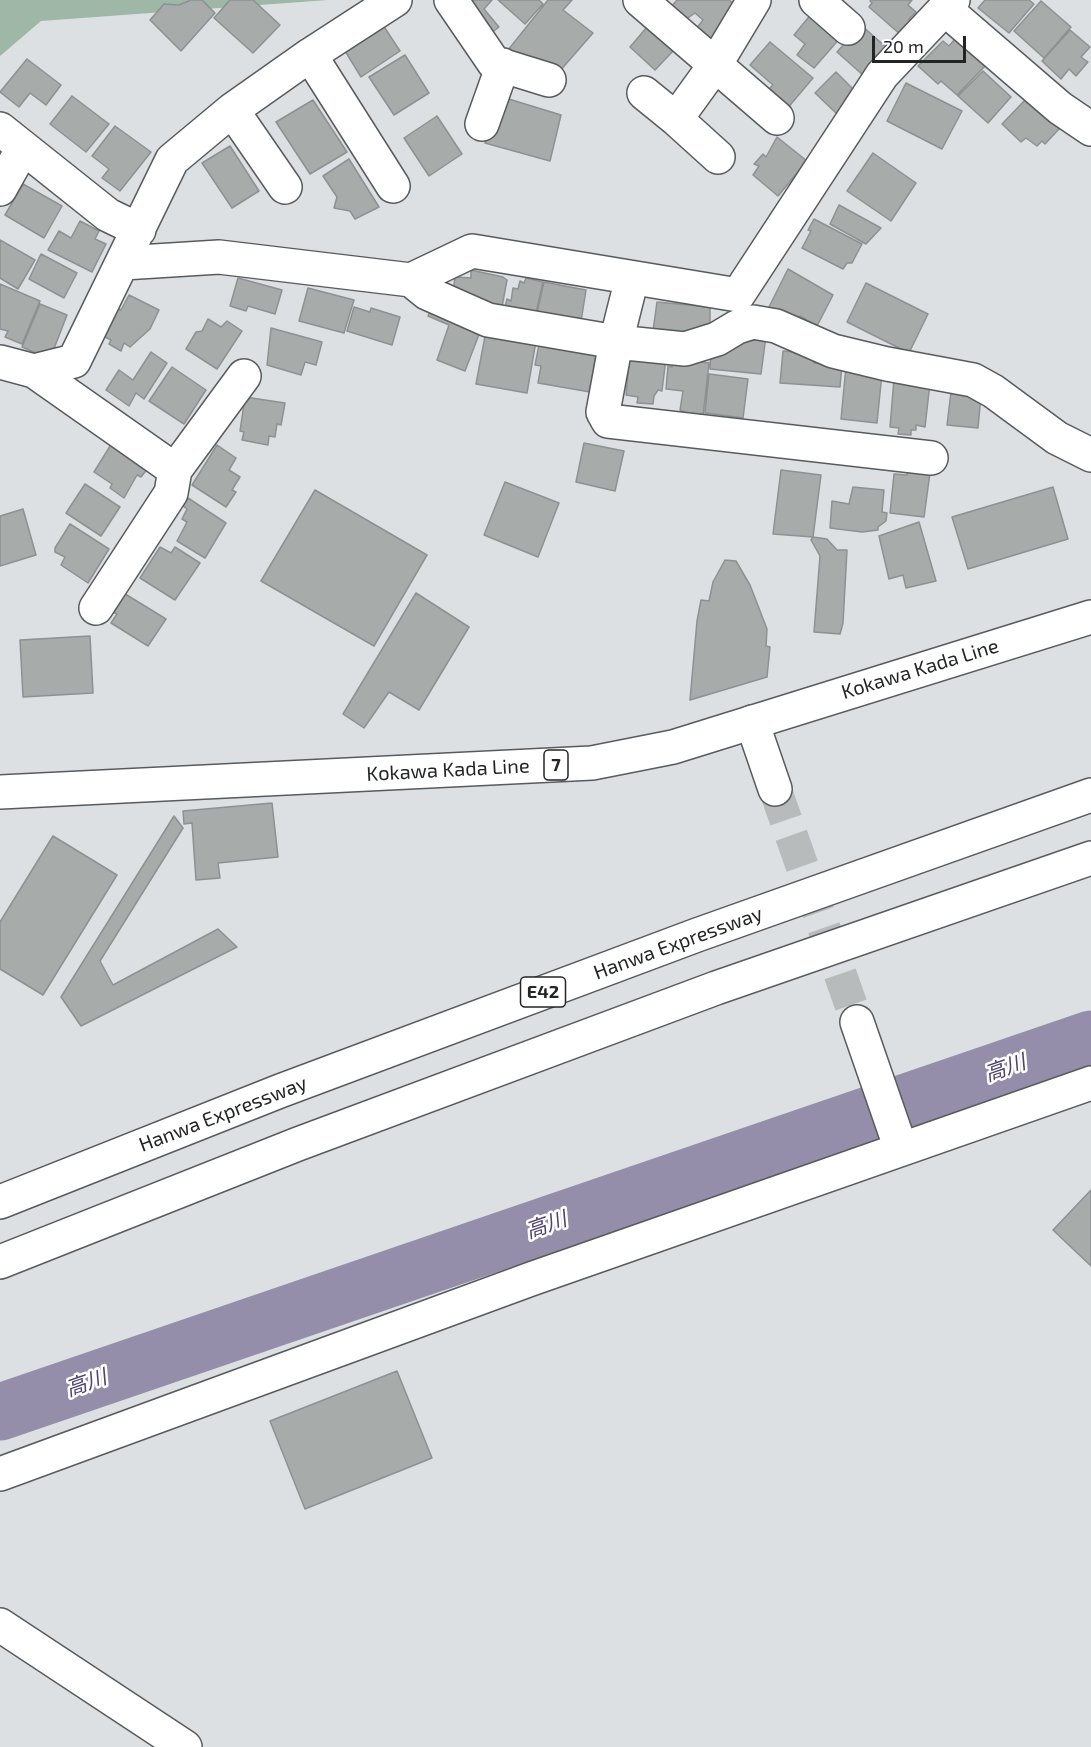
<!DOCTYPE html>
<html>
<head>
<meta charset="utf-8">
<style>
  body { margin:0 }
  #map { position:relative; width:1091px; height:1747px; overflow:hidden; background:#dce0e2; font-family:"Exo 2",sans-serif }
  canvas { display:block }
  .scale { position:absolute; left:872px; top:36px; width:94px; height:27px; box-sizing:border-box; border:3px solid #232525; border-top:0; padding-left:8px; font-size:18px; line-height:21px; white-space:nowrap; color:#232525; -webkit-text-stroke:4px #fff; paint-order:stroke }
</style>
</head>
<body>
<div id="map">
<canvas width="1091" height="1747"></canvas>
<div class="scale">20 m</div>
</div>
<script>
const g = document.querySelector('canvas').getContext('2d');
g.lineJoin = 'round';
function fill(path, color) {
  g.fillStyle = color;
  g.fill(path, 'evenodd');
}
function poly(rows) {
  const path = new Path2D();
  for (const r of rows) {
    path.moveTo(r[0], r[1]);
    for (let i = 2; i < r.length; i += 2) path.lineTo(r[i], r[i + 1]);
  }
  return path;
}
function stroke(path, color, width, dash) {
  g.strokeStyle = color;
  g.lineWidth = width;
  g.lineCap = dash ? 'butt' : 'round';
  g.setLineDash(dash || []);
  g.stroke(path);
}
function label(font, color, halo, rows, align = 'center') {
  g.font = font + ' "Exo 2","Noto Sans JP",sans-serif';
  g.lineWidth = 5;
  g.setLineDash([]);
  g.textBaseline = 'middle';
  g.strokeStyle = halo;
  g.fillStyle = color;
  for (const [text, x, y, turn = 0] of rows) {
    g.save();
    g.translate(x, y);
    g.rotate((+turn || 0) * Math.PI / 180);
    g.textAlign = isNaN(turn) ? turn : align;
    if (halo) g.strokeText(text, 0, 0);
    g.fillText(text, 0, 0);
    g.restore();
  }
}
fill(poly([
  [0,0,328,0,41,21,0,56]
]), '#9eb7a6');
stroke(poly([
  [0,1412,1091,1039]
]), '#948eaa', 57);
const building = poly([
  [191,0,202,0,215,13,181,51,150,20,164,4,179,5,191,0],
  [230,0,253,0,280,25,253,53,214,18,230,0],
  [465,0,492,0,484,9,499,27,485,38,465,0],
  [498,0,539,0,543,4,525,24,498,0],
  [548,0,572,0,563,10,593,33,559,72,504,55,548,0],
  [677,0,729,0,740,8,711,49,693,33,703,20,695,13,685,20,670,8,677,0],
  [871,0,912,0,908,5,916,12,909,19,913,22,901,35,869,7,872,3,870,1,871,0],
  [985,0,1029,0,1034,4,1009,33,978,8,985,0],
  [1041,1,1071,27,1044,58,1014,31,1041,1],
  [812,13,841,37,814,68,797,55,805,44,794,35,812,13],
  [381,22,400,51,361,77,342,46,381,22],
  [861,25,887,48,864,76,837,52,861,25],
  [647,27,674,50,655,70,630,47,647,27],
  [1070,30,1090,47,1081,57,1088,62,1076,76,1069,69,1061,79,1042,61,1070,30],
  [955,39,966,50,969,47,988,63,957,95,941,81,938,84,918,66,943,41,949,46,955,39],
  [770,42,813,78,786,110,766,92,773,85,750,65,770,42],
  [405,55,429,93,394,115,369,77,405,55],
  [27,59,61,85,46,105,30,93,19,107,0,92,27,59],
  [983,71,1011,97,988,123,958,96,983,71],
  [836,72,857,93,837,114,815,93,836,72],
  [906,83,962,111,942,149,887,121,906,83],
  [72,96,109,124,86,152,50,124,72,96],
  [499,96,561,115,550,161,485,143,499,96],
  [1026,99,1060,128,1045,144,1042,141,1037,146,1026,138,1021,142,1002,124,1026,99],
  [313,100,347,152,310,174,276,122,313,100],
  [437,116,462,154,429,176,404,138,437,116],
  [115,126,151,152,120,191,102,178,109,169,92,156,115,126],
  [777,137,807,161,778,196,753,175,759,166,754,164,763,154,766,157,777,137],
  [230,146,259,191,232,208,202,163,230,146],
  [873,153,916,183,891,221,847,191,873,153],
  [349,159,379,207,355,219,350,211,334,208,337,197,323,176,349,159],
  [23,184,62,206,44,238,5,215,23,184],
  [839,205,881,228,866,244,830,224,839,205],
  [814,219,862,244,852,263,847,263,843,269,802,248,811,231,808,230,814,219],
  [80,221,99,231,95,239,106,244,92,272,48,250,59,231,71,238,80,221],
  [0,240,35,260,18,289,0,278,0,240],
  [41,254,77,273,64,298,29,279,41,254],
  [788,269,833,295,817,326,800,316,794,328,785,315,769,307,788,269],
  [471,270,503,277,507,280,502,307,452,299,455,277,471,278,471,270],
  [238,278,282,290,275,314,248,306,246,311,230,306,238,278],
  [526,278,543,282,533,326,502,319,507,299,511,301,513,288,518,289,520,281,524,283,526,278],
  [544,282,586,290,580,328,535,322,544,282],
  [866,283,928,314,909,353,847,322,866,283],
  [0,284,40,301,22,344,5,337,8,331,0,329,0,284],
  [308,288,354,300,344,333,299,321,308,288],
  [129,295,159,310,150,329,130,347,124,343,121,351,109,344,111,340,103,336,117,308,121,310,129,295],
  [657,302,710,307,710,337,652,338,657,302],
  [40,304,67,315,50,359,22,347,40,304],
  [432,306,483,324,465,371,437,360,449,325,428,316,432,306],
  [354,307,370,312,371,308,400,317,392,345,347,331,354,307],
  [208,319,221,327,227,321,242,331,217,369,186,349,196,332,202,331,208,319],
  [271,328,322,342,316,365,305,362,301,375,267,365,271,328],
  [486,331,536,341,527,393,476,384,486,331],
  [744,334,766,336,761,374,710,369,711,350,744,334],
  [540,340,597,349,590,392,538,383,541,366,535,365,540,340],
  [783,351,815,354,814,363,842,365,840,387,780,383,783,351],
  [151,352,167,363,144,399,136,393,129,406,106,390,119,370,133,380,151,352],
  [630,353,666,358,662,391,658,390,654,396,653,404,637,403,638,397,626,395,630,353],
  [674,358,709,363,703,416,693,416,680,410,683,391,666,389,668,366,672,367,674,358],
  [172,367,206,390,184,424,149,401,172,367],
  [846,367,882,373,877,423,841,419,846,367],
  [709,374,748,379,743,418,705,413,709,374],
  [894,379,930,383,925,427,916,425,916,430,911,430,911,435,898,434,899,428,890,427,894,379],
  [951,392,981,395,978,428,947,425,951,392],
  [245,397,285,403,281,425,277,424,275,437,269,436,268,445,242,440,244,432,240,431,245,397],
  [112,443,149,467,141,477,137,475,124,498,110,488,112,484,94,472,112,443],
  [584,443,624,451,615,491,576,482,584,443],
  [217,445,236,458,229,470,240,477,232,490,236,492,226,507,192,485,217,445],
  [781,470,821,475,813,537,773,534,781,470],
  [907,470,930,473,924,517,890,513,894,474,907,475,907,470],
  [505,482,559,503,538,557,484,535,505,482],
  [85,484,120,507,101,536,66,513,85,484],
  [853,487,884,490,882,512,887,513,886,521,878,527,878,530,862,532,830,528,832,501,849,504,853,487],
  [1053,487,1068,539,968,569,952,517,1053,487],
  [315,490,427,555,374,646,261,581,315,490],
  [188,498,226,523,205,558,177,541,187,522,182,519,187,509,183,506,188,498],
  [23,509,36,555,0,566,0,516,23,509],
  [919,522,936,581,906,588,903,575,889,579,879,536,919,522],
  [70,524,109,549,88,583,61,565,65,557,55,552,55,548,70,524],
  [813,537,827,539,837,550,847,550,843,623,840,634,814,632,820,556,811,540,813,537],
  [160,547,171,553,175,547,200,563,175,600,140,578,160,547],
  [725,560,736,561,750,585,767,629,766,646,770,647,767,677,690,700,697,621,701,600,709,601,713,582,725,560],
  [122,592,166,619,148,646,111,623,117,614,112,612,122,592],
  [416,593,469,627,419,710,389,692,364,728,343,714,416,593],
  [90,636,93,693,23,697,20,640,90,636],
  [272,803,278,857,218,863,220,878,196,880,192,823,184,824,183,811,272,803],
  [174,816,183,828,100,961,113,985,218,929,237,947,81,1026,61,997,174,816],
  [53,836,117,875,43,995,0,969,0,922,53,836],
  [1091,1190,1091,1266,1053,1230,1091,1190],
  [397,1371,432,1458,305,1509,270,1421,397,1371]
]);
fill(building, '#a7abaa');
stroke(building, '#8d9191', 1.5);
stroke(poly([
  [775,789,857,1022]
]), '#b7bbbc', 33, [33, 16]);
const minor = poly([
  [451,0,494,63,549,80],
  [640,0,777,118],
  [816,0,848,28],
  [945,9,1060,108,1091,129],
  [310,55,393,186],
  [644,93,676,119],
  [232,110,285,187],
  [482,124,503,65],
  [0,129,108,215,139,230],
  [718,157,676,119,715,65,754,0],
  [0,189,23,148],
  [123,263,219,257,411,280,472,251,738,295,882,75,953,0],
  [632,278,616,342,603,412,608,421,931,458],
  [411,280,427,293,488,320,616,342,685,349,717,339,737,327,753,322,776,326,833,351,887,364,973,380,993,391,1057,438,1091,455],
  [0,362,34,371,74,361,172,160,232,110,310,55,395,0],
  [34,371,175,470,244,376],
  [96,608,171,493,175,470],
  [752,722,775,789],
  [857,1022,901,1149],
  [0,1474,531,1279,1091,1083],
  [0,1625,185,1747]
]);
const major = poly([
  [0,792,592,763,673,747,1091,617]
]);
const highway = poly([
  [0,1202,280,1091,697,935,1091,795],
  [0,1262,298,1144,716,988,1091,858]
]);
stroke(minor, '#585b5d', 36);
stroke(major, '#585b5d', 36);
stroke(highway, '#585b5d', 36);
stroke(minor, '#fff', 33);
stroke(major, '#fff', 33);
stroke(highway, '#fff', 33);
for (const [x, y, w] of [
  [556,765,24],
  [543,992,45]
]) {
  const box = new Path2D();
  box.roundRect(x - w / 2, y - 15, w, 30, 4.5);
  g.fillStyle = '#fff';
  g.fill(box);
  stroke(box, '#232525', 1.5);
}
label('bold 18px', '#232525', null, [
  ["7",556,765],
  ["E42",543,992]
]);
label('20px', '#232525', '#fff', [
  ["Kokawa Kada Line",920,669,-17],
  ["Kokawa Kada Line",448,770,-3],
  ["Hanwa Expressway",678,943,-20],
  ["Hanwa Expressway",223,1114,-21]
]);
label('italic 21px', '#4e436e', '#fff', [
  ["高川",1005,1068,-19],
  ["高川",546,1225,-19],
  ["高川",86,1383,-19]
]);
</script>
</body>
</html>
